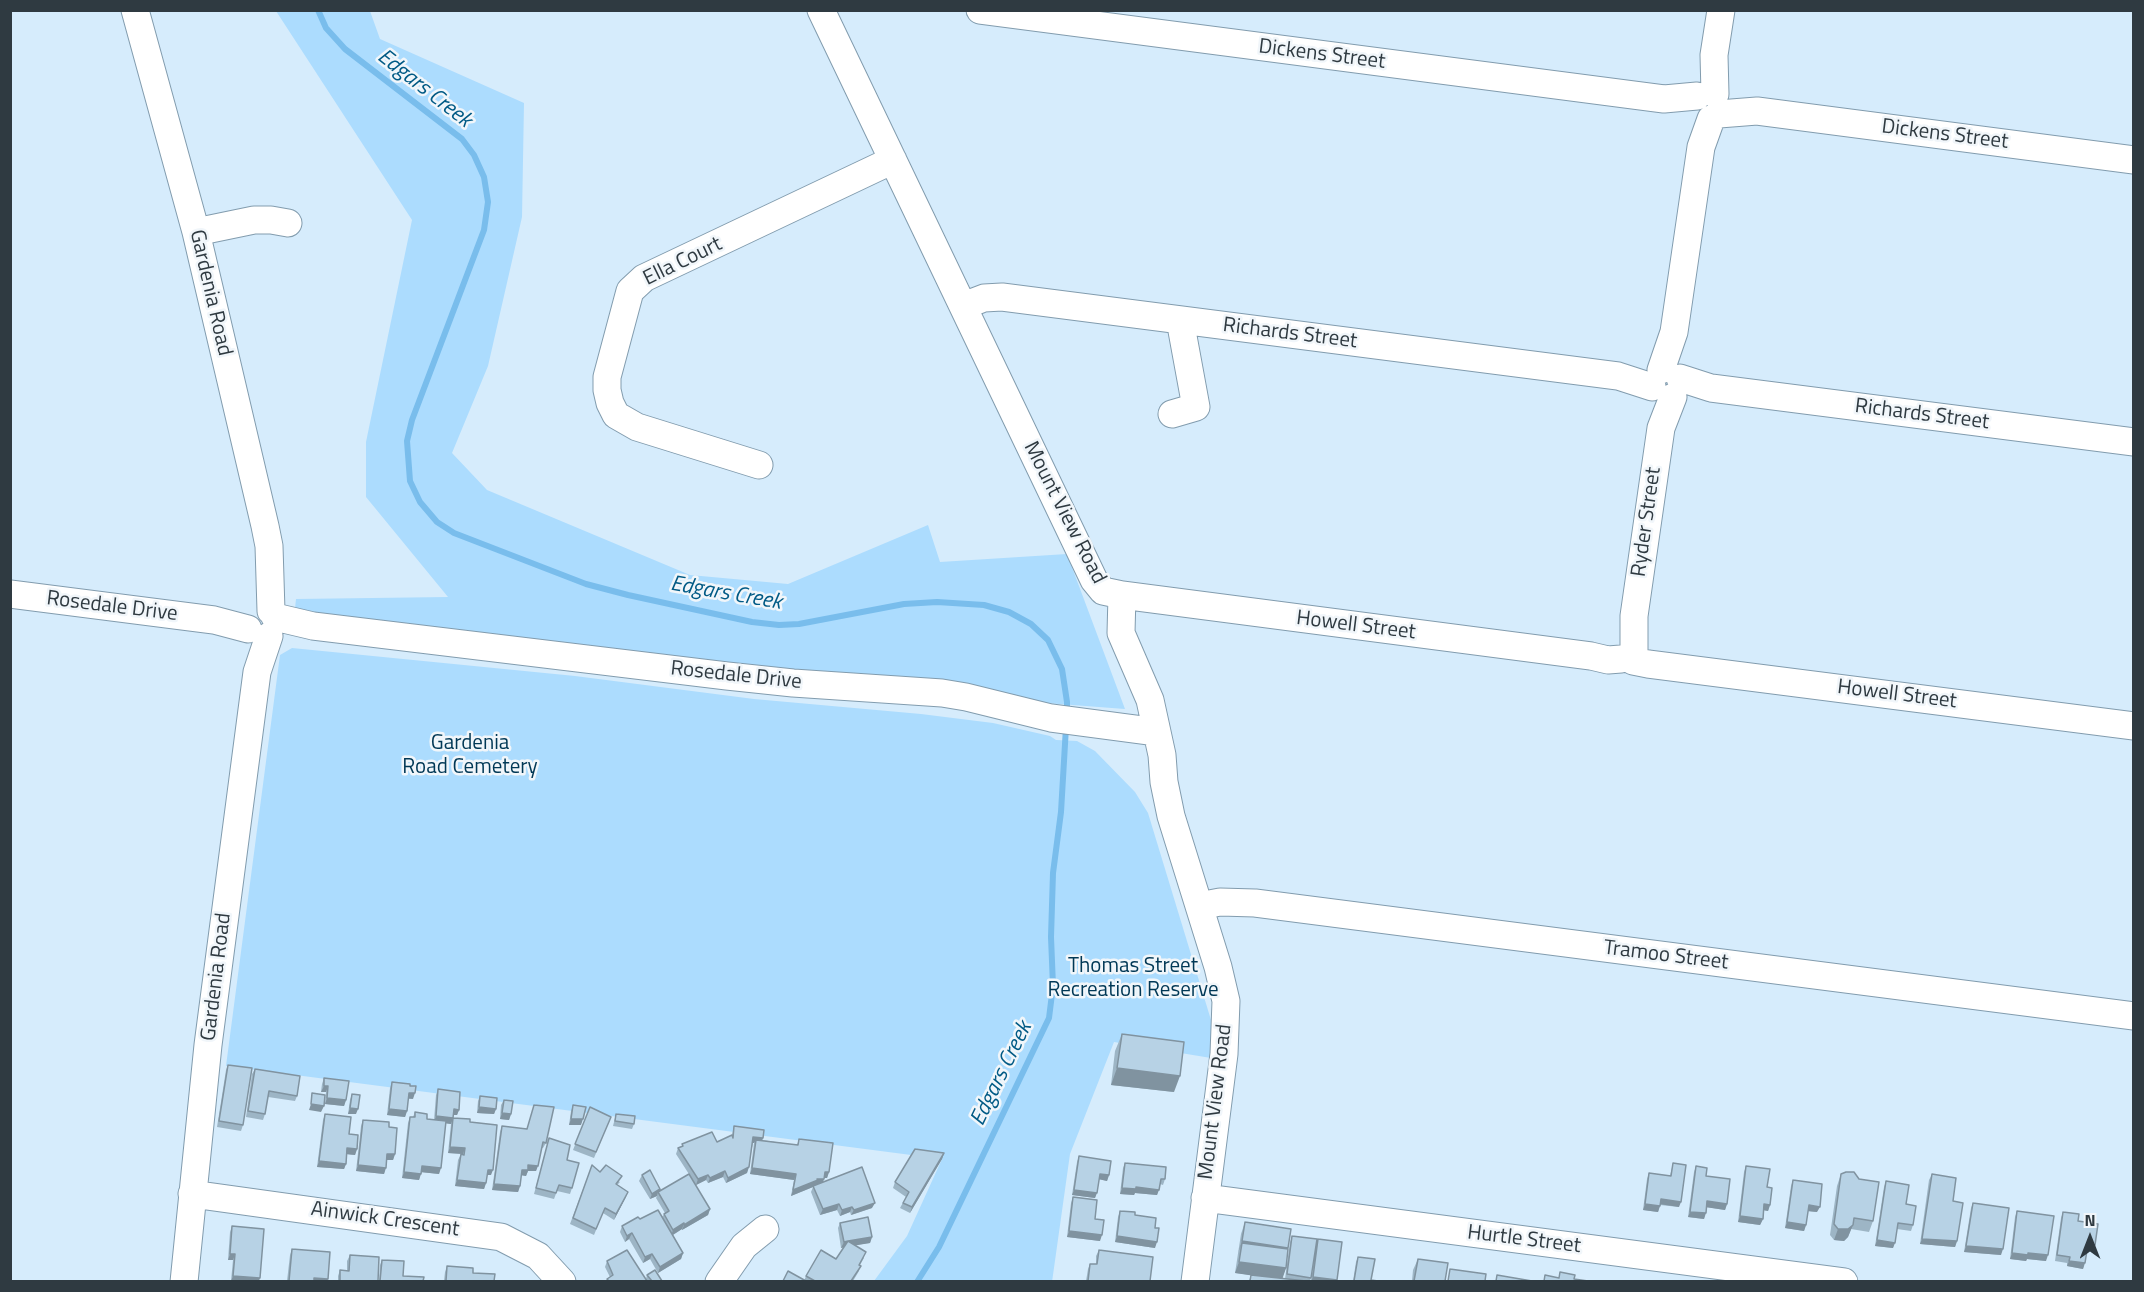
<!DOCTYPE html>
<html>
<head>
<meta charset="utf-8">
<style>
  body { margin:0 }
  #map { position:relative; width:2144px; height:1292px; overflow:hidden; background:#d6ecfc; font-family:"Titillium Web",sans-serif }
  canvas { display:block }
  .frame { position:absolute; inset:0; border:12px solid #2f3a41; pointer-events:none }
  .north { position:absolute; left:2060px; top:1208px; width:60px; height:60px; -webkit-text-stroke:4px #f1f6fa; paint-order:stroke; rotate:0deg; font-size:16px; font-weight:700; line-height:24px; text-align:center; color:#2f3a41 }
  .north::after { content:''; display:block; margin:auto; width:21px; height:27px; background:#2f3a41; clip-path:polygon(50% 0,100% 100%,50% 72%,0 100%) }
</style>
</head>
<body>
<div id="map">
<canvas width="2144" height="1292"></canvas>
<div class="frame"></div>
<div class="north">N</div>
</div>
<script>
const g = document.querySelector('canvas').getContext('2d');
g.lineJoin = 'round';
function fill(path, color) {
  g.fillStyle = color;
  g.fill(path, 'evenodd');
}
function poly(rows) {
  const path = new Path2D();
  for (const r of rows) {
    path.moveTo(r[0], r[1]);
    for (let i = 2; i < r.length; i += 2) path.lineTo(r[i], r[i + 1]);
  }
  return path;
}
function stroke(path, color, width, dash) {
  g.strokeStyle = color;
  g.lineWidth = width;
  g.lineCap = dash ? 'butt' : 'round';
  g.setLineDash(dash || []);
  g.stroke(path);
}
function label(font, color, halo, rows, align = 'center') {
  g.font = font + ' "Titillium Web",sans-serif';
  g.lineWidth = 5;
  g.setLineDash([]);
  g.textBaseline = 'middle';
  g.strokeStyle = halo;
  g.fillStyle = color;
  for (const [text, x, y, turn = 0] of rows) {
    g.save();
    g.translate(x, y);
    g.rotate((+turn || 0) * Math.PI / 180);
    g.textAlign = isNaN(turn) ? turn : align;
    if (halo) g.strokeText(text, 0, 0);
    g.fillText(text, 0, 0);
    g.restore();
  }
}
fill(poly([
  [276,11,370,11,380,39,524,103,522,217,488,366,452,453,487,490,690,575,788,584,928,525,940,562,1067,554,1125,709,1046,703,294,618,296,599,448,597,366,497,366,442,412,220],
  [292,648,575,676,754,699,921,714,993,723,1050,736,1056,740,1077,741,1095,751,1135,792,1148,813,1211,1020,1211,1058,1114,1042,1070,1154,1052,1282,874,1281,907,1236,942,1159,226,1066,280,655]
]), '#acdcfe');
stroke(poly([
  [318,10,326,28,345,49,462,139,474,155,484,177,488,202,484,230,412,420,407,441,410,481,420,502,437,522,454,533,586,584,628,595,752,622,779,625,799,624,904,604,937,602,984,605,1009,612,1031,624,1048,640,1062,669,1067,702,1067,714],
  [917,1282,939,1247,1049,1018,1053,986,1051,937,1053,873,1061,812,1066,727]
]), '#79bdec', 6);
const minor = poly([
  [135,10,196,232,265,526,269,546,271,611],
  [821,10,1094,580,1103,591,1122,595,1121,633,1150,700,1162,755,1164,782,1171,816,1218,967,1226,1001,1224,1054,1195,1282],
  [980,10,1664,99,1697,96],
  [1715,94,1714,55,1721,10],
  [1719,114,1757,111,2134,160],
  [196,232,254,220,271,220,288,223],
  [963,306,984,298,1002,297,1618,376,1652,387],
  [1661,370,1674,332,1701,147,1711,119],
  [1680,378,1711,388,2134,442],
  [1172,414,1196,407,1180,320],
  [759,465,637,427,616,415,610,403,607,390,607,377,630,291,644,278,893,160],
  [10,594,214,620,248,629],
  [1122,595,1591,656,1608,660,1621,659],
  [275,617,313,626,727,676,793,683,942,693,966,697,1051,718,1157,732],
  [1634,650,1634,616,1661,428,1673,397],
  [1633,661,1648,664,2134,726],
  [1199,906,1220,902,1255,903,2134,1016],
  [192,1194,501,1237,538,1256,562,1282],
  [1205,1198,1844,1282],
  [184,1282,208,1045,257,672,269,636],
  [719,1282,744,1246,765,1229]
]);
stroke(minor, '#829cae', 29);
stroke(minor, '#fff', 27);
fill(poly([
  [1122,1034,1174,1092,1111,1085,1115,1051],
  [228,1065,243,1125,241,1131,217,1127,226,1070],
  [255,1069,297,1096,295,1101,268,1097,265,1114,263,1120,246,1117,252,1074],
  [324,1078,346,1100,344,1106,325,1104,326,1092,321,1092,322,1084],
  [392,1082,413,1099,408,1099,407,1111,405,1117,387,1115,390,1088],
  [438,1089,459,1110,457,1115,453,1115,453,1118,470,1122,491,1175,487,1175,486,1183,484,1189,455,1186,458,1160,461,1154,463,1154,448,1153,451,1124,446,1123,439,1174,421,1172,419,1180,402,1178,408,1123,410,1117,413,1117,415,1112,427,1119,434,1120,436,1095],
  [352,1094,356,1114,348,1114,350,1100],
  [480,1096,496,1109,494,1114,477,1113,478,1101],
  [504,1100,511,1114,509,1120,500,1119,501,1105],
  [573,1105,581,1125,569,1125,571,1111],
  [590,1107,611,1117,594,1158,573,1150],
  [325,1114,349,1134,357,1149,355,1155,347,1154,346,1164,344,1169,317,1167,323,1120],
  [616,1114,634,1124,632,1129,613,1126],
  [363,1120,395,1154,393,1160,387,1160,384,1174,356,1171,361,1126],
  [502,1126,546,1143,543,1148,541,1148,536,1171,528,1171,526,1176,521,1175,520,1186,518,1192,492,1190,500,1132],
  [734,1126,763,1138,762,1140,797,1145,799,1139,829,1172,827,1178,824,1178,823,1182,872,1208,851,1215,850,1212,840,1216,837,1210,820,1215,811,1192,813,1187,791,1196,794,1180,750,1174,754,1143,753,1143,747,1173,726,1183,723,1177,708,1183,706,1180,696,1185,676,1154,678,1148,682,1147,682,1144,717,1142,732,1135],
  [549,1138,567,1160,572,1188,570,1194,557,1191,554,1199,534,1194],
  [944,1153,942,1159,910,1213,900,1208,906,1197,893,1188,895,1182],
  [1079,1156,1109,1175,1107,1181,1099,1179,1095,1198,1072,1195,1077,1162],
  [1125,1163,1165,1179,1163,1185,1160,1184,1157,1195,1135,1193,1134,1195,1120,1194,1123,1168],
  [1673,1163,1679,1207,1660,1205,1658,1212,1643,1210,1647,1179,1649,1173,1670,1176],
  [592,1165,600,1172,620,1182,617,1185,626,1197,614,1220,603,1213,594,1235,570,1224],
  [1696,1166,1706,1176,1727,1204,1725,1210,1706,1207,1704,1219,1688,1217,1694,1172],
  [1746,1166,1770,1205,1768,1211,1764,1210,1763,1219,1760,1225,1738,1222,1744,1172],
  [1841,1174,1873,1221,1869,1232,1851,1229,1848,1237,1844,1241,1834,1240,1830,1235,1837,1186],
  [1932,1174,1953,1201,1957,1241,1955,1247,1920,1244,1929,1180],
  [642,1175,660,1189,660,1191,710,1209,708,1215,682,1230,682,1229,673,1235,683,1253,681,1259,658,1273,650,1259,643,1263,629,1239,625,1242,620,1232,622,1226,640,1219,662,1217,665,1213,656,1198,657,1196,650,1199,639,1181],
  [1793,1180,1817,1212,1808,1211,1806,1225,1804,1231,1785,1228,1791,1186],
  [1886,1181,1913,1225,1911,1231,1897,1229,1893,1248,1875,1246,1884,1187],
  [1073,1197,1095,1219,1100,1241,1067,1237,1071,1203],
  [1973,1203,2001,1255,1964,1252,1971,1208],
  [1120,1211,1155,1228,1155,1248,1115,1242,1118,1217],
  [2017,1211,2046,1261,2027,1259,2026,1261,2010,1259,2015,1217],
  [2063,1212,2078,1221,2093,1250,2087,1249,2083,1269,2067,1266,2067,1263,2055,1261,2061,1218],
  [1245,1222,1288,1249,1286,1268,1282,1278,1285,1279,1290,1242,1292,1236,1311,1278,1310,1281,1249,1281,1251,1275,1235,1273,1241,1234],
  [840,1223,872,1237,870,1243,855,1245,864,1258,860,1265,859,1271,853,1281,783,1281,804,1281,806,1276,836,1259,844,1247,841,1248,838,1228],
  [232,1226,259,1281,231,1281,233,1260,228,1260,230,1232],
  [1318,1239,1342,1242,1336,1281,1311,1281,1316,1244],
  [292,1249,327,1281,287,1281,290,1255],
  [1099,1250,1150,1281,1086,1281,1088,1269,1090,1264,1096,1264,1096,1256],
  [350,1255,378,1281,338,1281,338,1276,340,1270,347,1271,347,1261],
  [1358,1257,1371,1280,1378,1281,1353,1281,1356,1262],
  [1418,1259,1445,1281,1412,1281,1413,1270],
  [382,1260,403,1276,423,1281,379,1281,380,1265],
  [607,1261,646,1279,647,1275,662,1281,606,1281,607,1279,610,1277,605,1267],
  [447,1266,473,1273,494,1281,444,1281,445,1272]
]), '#9db5c5');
fill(poly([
  [1117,1068,1180,1076,1174,1092,1111,1085],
  [324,1086,328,1086,326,1092,321,1092],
  [409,1093,415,1093,413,1099,407,1098],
  [327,1098,346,1100,344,1106,325,1104],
  [311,1104,324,1106,321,1112,309,1110],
  [479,1107,496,1109,494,1114,477,1113],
  [350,1108,358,1109,356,1114,348,1114],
  [389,1109,407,1111,405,1117,387,1115],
  [454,1109,459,1110,457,1115,452,1115],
  [502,1113,511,1114,509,1120,500,1119],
  [436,1116,453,1118,451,1124,434,1122],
  [571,1119,583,1119,581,1125,569,1125],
  [753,1137,763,1138,761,1144,756,1140,754,1143,751,1143],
  [450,1147,465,1148,463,1154,448,1153],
  [347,1148,357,1149,355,1155,345,1154],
  [944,1153,942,1159,910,1213,912,1207],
  [387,1154,395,1154,393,1160,385,1160],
  [319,1161,346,1164,344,1169,317,1167],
  [358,1165,386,1168,384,1174,356,1171],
  [528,1165,538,1166,536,1171,528,1171,526,1176,520,1175,522,1170],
  [422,1166,441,1168,439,1174,420,1172],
  [749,1167,747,1173,726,1183,728,1178],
  [752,1168,796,1174,794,1180,750,1174],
  [488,1170,493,1170,491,1175,485,1175],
  [725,1171,723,1177,708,1183,710,1178],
  [404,1172,421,1174,419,1180,402,1178],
  [825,1172,829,1172,827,1178,823,1178],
  [1100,1174,1109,1175,1107,1181,1098,1179],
  [708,1175,706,1180,696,1185,698,1179],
  [817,1179,824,1179,822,1185,813,1186,813,1187,791,1196,793,1190],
  [457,1180,486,1183,484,1189,455,1186],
  [494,1184,520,1186,518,1192,492,1190],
  [1136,1187,1159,1190,1157,1195,1135,1193,1134,1195,1120,1194,1122,1188],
  [660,1189,659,1194,658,1192,657,1196,650,1199,652,1194],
  [1074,1190,1097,1193,1095,1198,1072,1195],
  [628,1192,626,1197,614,1220,616,1214],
  [1661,1199,1681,1202,1679,1207,1659,1204],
  [1707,1201,1727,1204,1725,1210,1705,1207],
  [875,1203,872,1208,851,1215,854,1210],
  [839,1204,837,1210,820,1215,823,1209],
  [1645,1204,1660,1206,1658,1212,1643,1210],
  [1764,1204,1770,1205,1768,1211,1762,1210],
  [1809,1205,1820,1207,1817,1212,1807,1211],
  [852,1207,850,1212,840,1216,842,1210],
  [710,1209,708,1215,682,1230,684,1225],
  [1690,1212,1706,1213,1704,1219,1688,1217],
  [1740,1216,1763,1219,1760,1225,1738,1222],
  [1787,1222,1806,1225,1804,1231,1785,1228],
  [684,1223,682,1229,671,1236,673,1230],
  [1853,1225,1848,1237,1844,1241,1834,1240,1838,1229],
  [1069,1231,1102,1235,1100,1241,1067,1237],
  [632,1233,629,1239,625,1242,627,1236],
  [1117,1236,1157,1242,1155,1248,1115,1242],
  [872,1237,870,1243,846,1247,848,1241],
  [1922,1239,1957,1241,1955,1247,1920,1244],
  [1877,1240,1895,1243,1893,1248,1875,1246],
  [848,1241,846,1247,841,1248,844,1242],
  [1242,1241,1288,1248,1284,1259,1242,1243,1238,1253],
  [2088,1244,2095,1245,2093,1250,2086,1249],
  [1966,1246,2003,1249,2001,1255,1964,1252],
  [683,1253,681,1259,658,1273,660,1267],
  [2012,1253,2028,1253,2048,1255,2046,1261,2027,1259,2026,1261,2010,1259],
  [230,1254,235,1254,233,1260,228,1260],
  [652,1254,650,1259,643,1263,645,1257],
  [2069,1261,2085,1263,2083,1269,2067,1266],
  [1239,1262,1286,1268,1282,1280,1235,1273],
  [233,1276,260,1278,259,1281,231,1281],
  [1313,1277,1337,1280,1336,1281,1311,1281],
  [314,1278,328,1279,327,1281,313,1281]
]), '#8093a0');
const building = poly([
  [1122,1034,1184,1042,1180,1076,1117,1068,1122,1034],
  [228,1065,252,1068,243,1125,219,1121,228,1065],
  [255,1069,300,1076,297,1096,269,1091,265,1114,248,1111,255,1069],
  [324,1078,349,1081,346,1100,327,1098,328,1086,324,1086,324,1078],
  [392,1082,410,1084,410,1086,416,1086,415,1093,409,1093,407,1111,389,1109,392,1082],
  [438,1089,460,1092,459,1110,454,1109,453,1118,436,1116,438,1089],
  [312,1093,325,1095,324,1106,311,1104,312,1093],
  [352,1094,360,1095,358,1109,350,1108,352,1094],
  [480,1096,497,1098,496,1109,479,1107,480,1096],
  [504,1100,513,1101,511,1114,502,1113,504,1100],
  [534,1105,554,1107,546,1143,543,1142,538,1166,528,1165,528,1170,522,1170,520,1186,494,1184,502,1126,527,1129,534,1105],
  [573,1105,586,1107,583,1119,571,1119,573,1105],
  [590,1107,611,1117,596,1152,575,1144,590,1107],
  [415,1112,427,1114,427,1119,446,1121,441,1168,422,1166,421,1174,404,1172,410,1117,415,1117,415,1112],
  [325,1114,351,1117,349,1134,358,1135,357,1149,347,1148,346,1164,319,1161,325,1114],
  [616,1114,635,1116,634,1124,615,1121,616,1114],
  [453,1118,470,1119,470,1122,497,1125,493,1170,488,1170,486,1183,457,1180,461,1154,464,1155,465,1148,450,1147,453,1118],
  [363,1120,389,1122,389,1127,397,1128,395,1154,387,1154,386,1168,358,1165,363,1120],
  [734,1126,764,1130,763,1138,753,1137,749,1167,728,1178,725,1171,710,1178,708,1175,698,1179,678,1148,683,1146,682,1144,712,1132,717,1142,732,1135,733,1138,734,1126],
  [549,1138,570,1145,567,1160,579,1163,572,1188,559,1185,556,1193,536,1188,549,1138],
  [799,1139,833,1143,829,1172,825,1172,824,1179,817,1179,818,1180,793,1190,796,1174,752,1168,756,1140,798,1145,799,1139],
  [915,1149,944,1153,912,1207,903,1203,909,1192,895,1182,915,1149],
  [1079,1156,1111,1161,1109,1175,1100,1174,1097,1193,1074,1190,1079,1156],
  [1125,1163,1166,1167,1165,1179,1161,1179,1159,1190,1136,1187,1136,1189,1122,1188,1125,1163],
  [1673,1163,1686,1165,1681,1202,1661,1199,1660,1206,1645,1204,1649,1173,1671,1176,1673,1163],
  [592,1165,600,1172,606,1165,622,1176,616,1184,628,1192,616,1214,605,1208,596,1229,573,1218,592,1165],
  [1696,1166,1707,1168,1706,1176,1730,1179,1727,1204,1707,1201,1706,1213,1690,1212,1696,1166],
  [1746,1166,1770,1169,1767,1187,1772,1188,1770,1205,1764,1204,1763,1219,1740,1216,1746,1166],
  [862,1167,875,1203,854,1210,852,1207,842,1210,839,1204,823,1209,813,1186,862,1167],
  [650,1170,660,1189,652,1194,642,1175,650,1170],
  [1846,1172,1854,1172,1859,1179,1879,1182,1873,1221,1854,1218,1853,1225,1848,1229,1838,1229,1834,1224,1841,1174,1846,1172],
  [689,1174,710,1209,684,1225,684,1223,673,1230,664,1214,669,1211,658,1192,689,1174],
  [1932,1174,1956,1178,1953,1201,1963,1203,1957,1241,1922,1239,1932,1174],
  [1793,1180,1822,1184,1820,1207,1809,1205,1806,1225,1787,1222,1793,1180],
  [1886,1181,1909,1185,1906,1204,1916,1206,1913,1225,1898,1223,1895,1243,1877,1240,1886,1181],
  [1073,1197,1097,1200,1095,1219,1104,1220,1102,1235,1069,1231,1073,1197],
  [1973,1203,2009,1208,2003,1249,1966,1246,1973,1203],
  [658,1210,683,1253,660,1267,652,1254,645,1257,632,1233,627,1236,622,1226,638,1217,640,1219,658,1210],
  [1120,1211,1135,1212,1135,1215,1156,1218,1155,1228,1159,1228,1157,1242,1117,1236,1120,1211],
  [2017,1211,2054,1216,2048,1255,2028,1253,2028,1255,2012,1253,2017,1211],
  [2063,1212,2079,1214,2078,1221,2098,1224,2095,1245,2088,1244,2085,1263,2069,1261,2070,1257,2057,1255,2063,1212],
  [868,1217,872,1237,848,1241,866,1252,859,1265,861,1266,851,1281,815,1281,806,1276,821,1250,836,1259,848,1241,844,1242,840,1223,868,1217],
  [1245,1222,1291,1229,1288,1248,1242,1241,1245,1222],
  [232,1226,264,1229,260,1278,233,1276,235,1254,230,1254,232,1226],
  [1292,1236,1317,1239,1311,1278,1287,1274,1292,1236],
  [1318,1239,1342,1242,1337,1280,1313,1277,1318,1239],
  [1242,1243,1288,1249,1286,1268,1239,1262,1242,1243],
  [292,1249,330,1252,328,1279,314,1278,314,1281,289,1281,292,1249],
  [627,1250,647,1281,609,1281,607,1279,613,1275,607,1261,627,1250],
  [1099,1250,1153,1257,1150,1281,1088,1281,1090,1264,1097,1264,1099,1250],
  [350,1255,379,1257,378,1281,340,1281,340,1270,349,1271,350,1255],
  [1358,1257,1375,1259,1371,1280,1378,1281,1354,1281,1358,1257],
  [1418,1259,1448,1263,1445,1281,1414,1281,1418,1259],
  [382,1260,404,1261,403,1276,424,1277,423,1281,380,1281,382,1260],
  [447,1266,473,1268,473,1273,495,1274,494,1281,446,1281,447,1266],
  [1450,1269,1486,1274,1485,1281,1448,1281,1450,1269],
  [655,1270,662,1281,652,1281,647,1275,655,1270],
  [788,1271,806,1281,783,1281,788,1271],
  [1560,1272,1575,1275,1574,1279,1588,1281,1544,1281,1545,1275,1559,1278,1560,1272],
  [1251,1275,1306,1281,1250,1281,1251,1275],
  [1497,1275,1532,1281,1496,1281,1497,1275]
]);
fill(building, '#b7d2e5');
stroke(building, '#8093a0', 1.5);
label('21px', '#2f3a41', '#f1f6fa', [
  ["Dickens Street",1322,55,7],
  ["Dickens Street",1945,135,7],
  ["Ella Court",683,262,-26],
  ["Gardenia Road",210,293,77],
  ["Richards Street",1290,334,7],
  ["Richards Street",1922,415,7],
  ["Mount View Road",1064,513,63],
  ["Ryder Street",1647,522,-82],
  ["Rosedale Drive",112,607,7],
  ["Howell Street",1356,626,7],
  ["Rosedale Drive",736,676,6],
  ["Howell Street",1897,695,7],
  ["Tramoo Street",1666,956,7],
  ["Gardenia Road",217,977,-83],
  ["Mount View Road",1216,1102,-83],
  ["Ainwick Crescent",385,1220,8],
  ["Hurtle Street",1524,1240,7]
]);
label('21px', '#003856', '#f1f6fa', [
  ["Gardenia",470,744],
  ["Road Cemetery",470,768],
  ["Thomas Street",1133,967],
  ["Recreation Reserve",1133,991]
]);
label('italic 22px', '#005a85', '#f1f6fa', [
  ["Edgars Creek",424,89,38],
  ["Edgars Creek",726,594,10],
  ["Edgars Creek",1002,1074,-64]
]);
</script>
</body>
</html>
